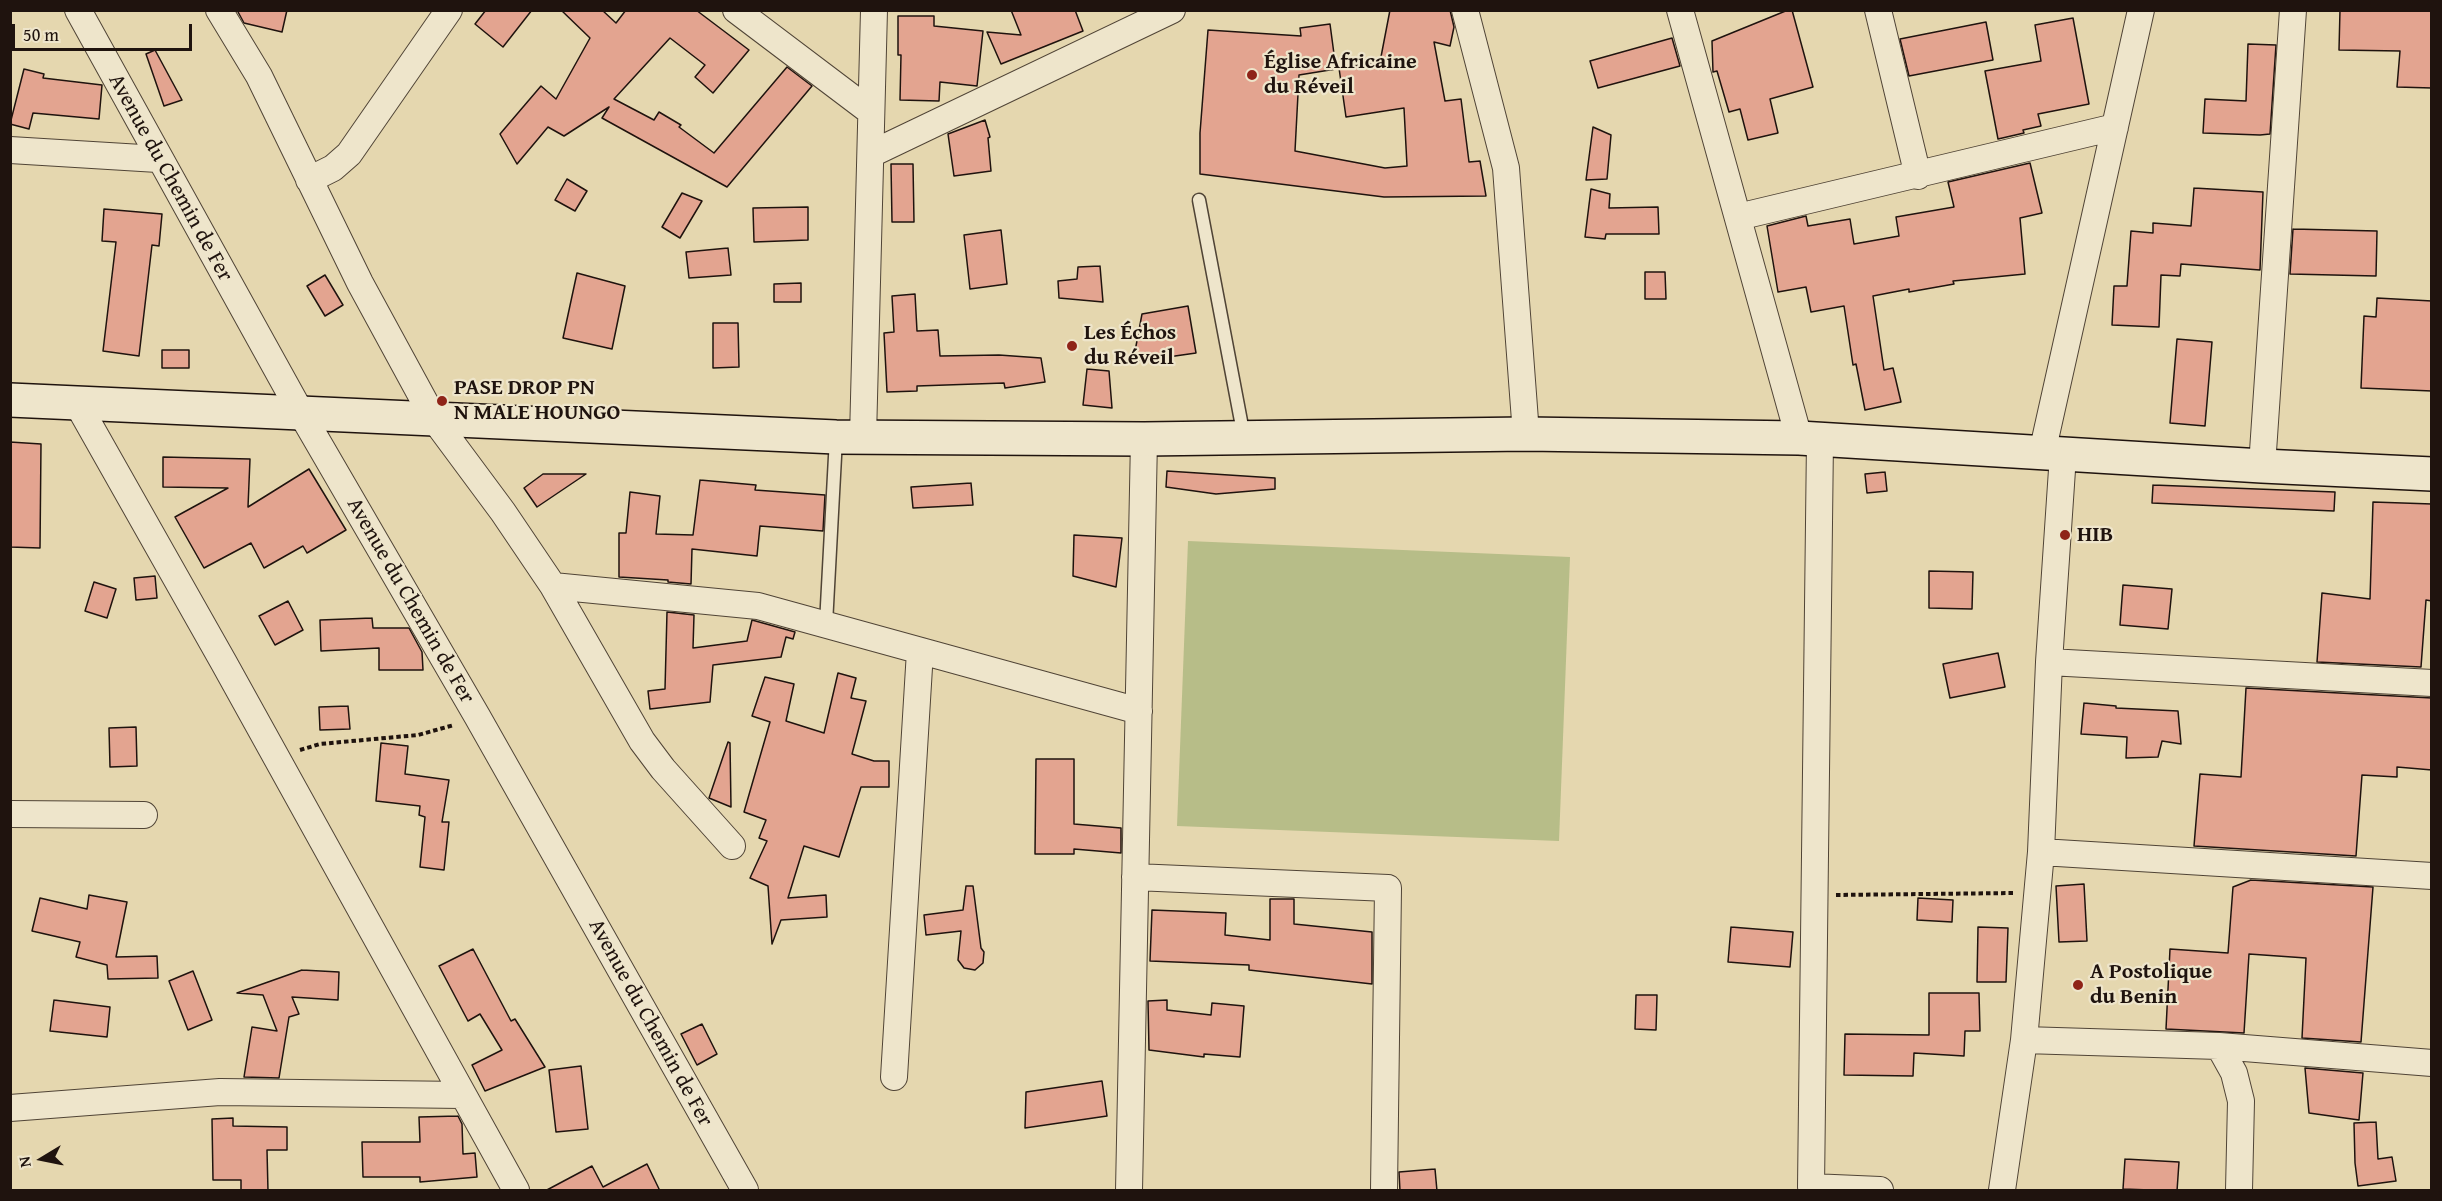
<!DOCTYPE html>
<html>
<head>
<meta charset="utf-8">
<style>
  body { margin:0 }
  #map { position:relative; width:2442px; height:1201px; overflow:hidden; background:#e5d7af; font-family:"Gentium Book Plus",serif }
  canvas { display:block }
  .frame { position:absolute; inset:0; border:12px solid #1f130e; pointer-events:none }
  .north { position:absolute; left:12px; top:1129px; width:60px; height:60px; -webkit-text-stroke:4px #eee5cb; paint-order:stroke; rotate:260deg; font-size:16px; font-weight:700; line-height:24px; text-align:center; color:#1f130e }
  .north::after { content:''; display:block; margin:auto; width:21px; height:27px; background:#1f130e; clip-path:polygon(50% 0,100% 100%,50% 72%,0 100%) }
  .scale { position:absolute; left:12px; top:24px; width:180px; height:27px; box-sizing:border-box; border:3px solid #1f130e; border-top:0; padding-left:8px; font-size:18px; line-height:21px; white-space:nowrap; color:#1f130e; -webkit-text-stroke:4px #eee5cb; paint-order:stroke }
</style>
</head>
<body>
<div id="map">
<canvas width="2442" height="1201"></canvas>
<div class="frame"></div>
<div class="north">N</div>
<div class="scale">50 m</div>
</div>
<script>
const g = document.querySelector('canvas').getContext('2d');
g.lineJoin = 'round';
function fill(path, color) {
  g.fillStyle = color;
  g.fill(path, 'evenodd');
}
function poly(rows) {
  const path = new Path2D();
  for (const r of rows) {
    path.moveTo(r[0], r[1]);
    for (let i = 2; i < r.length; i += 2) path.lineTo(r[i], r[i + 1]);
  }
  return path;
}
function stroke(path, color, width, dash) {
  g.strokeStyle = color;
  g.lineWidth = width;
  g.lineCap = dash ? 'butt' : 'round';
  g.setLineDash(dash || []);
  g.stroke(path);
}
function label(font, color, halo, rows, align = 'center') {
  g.font = font + ' "Gentium Book Plus",serif';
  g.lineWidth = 4.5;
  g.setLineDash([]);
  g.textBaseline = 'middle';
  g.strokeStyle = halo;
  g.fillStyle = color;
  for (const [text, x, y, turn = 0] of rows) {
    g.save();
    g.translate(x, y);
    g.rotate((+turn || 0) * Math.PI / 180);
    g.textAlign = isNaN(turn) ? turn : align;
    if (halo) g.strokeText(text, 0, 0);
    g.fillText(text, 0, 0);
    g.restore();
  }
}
fill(poly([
  [1188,541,1570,557,1559,841,1177,826]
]), '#b7bd88');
const building = poly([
  [237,10,287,10,282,32,244,23,237,10],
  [486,10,532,10,503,47,475,24,486,10],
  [561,10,602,10,616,23,626,10,696,10,749,50,713,93,695,77,705,65,670,38,614,99,654,120,659,112,681,125,679,127,714,153,787,67,812,86,727,187,602,118,609,107,564,136,548,127,517,164,500,134,541,86,556,99,590,38,561,10],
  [1011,10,1075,10,1083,31,1001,64,987,32,1021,35,1011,10],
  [1390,10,1450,10,1454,27,1450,46,1434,42,1445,101,1461,99,1469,162,1480,161,1486,196,1384,197,1200,174,1200,133,1208,30,1301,36,1300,28,1330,24,1336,69,1299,75,1295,151,1385,168,1407,166,1404,108,1346,117,1339,68,1380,62,1390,10],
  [1788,10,1792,10,1813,87,1770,99,1778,133,1748,140,1740,109,1729,112,1717,71,1713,72,1712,41,1788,10],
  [2340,10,2432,10,2432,88,2397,87,2400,51,2339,50,2340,10],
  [898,16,934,16,934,26,983,31,977,86,940,82,939,101,900,100,901,55,898,55,898,16],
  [2073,18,2089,104,2038,114,2041,126,2023,130,2024,133,1998,139,1985,71,2041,61,2035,25,2073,18],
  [1986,22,1993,60,1909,76,1900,39,1986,22],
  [1672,38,1680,66,1598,88,1590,61,1672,38],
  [2248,44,2276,45,2270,134,2260,135,2203,133,2205,99,2246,101,2248,44],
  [155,50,182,100,164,106,146,54,155,50],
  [24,69,44,74,43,78,102,85,99,119,33,113,29,129,10,124,24,69],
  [985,120,990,137,988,138,991,171,954,176,948,134,985,120],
  [1593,127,1611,135,1607,179,1586,180,1593,127],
  [2030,163,2042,213,2020,218,2025,274,1953,281,1954,284,1909,292,1909,289,1873,296,1884,370,1893,368,1901,402,1865,410,1856,364,1853,365,1844,306,1811,312,1806,287,1778,292,1767,226,1806,216,1808,226,1850,219,1854,244,1899,236,1896,217,1954,207,1948,182,2030,163],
  [891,164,913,164,914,222,892,222,891,164],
  [567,179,587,191,575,211,555,200,567,179],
  [2194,188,2263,192,2260,270,2181,264,2180,276,2161,275,2159,327,2112,325,2114,286,2127,286,2131,231,2153,233,2153,223,2191,226,2194,188],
  [1591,189,1610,194,1609,208,1658,207,1659,234,1606,234,1605,239,1585,237,1591,189],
  [682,193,702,201,680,238,662,227,682,193],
  [808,207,808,240,754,242,753,208,808,207],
  [104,209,162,214,159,246,152,245,139,356,103,351,116,242,102,241,104,209],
  [2293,229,2377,231,2376,276,2290,274,2293,229],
  [1001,230,1007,284,970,289,964,235,1001,230],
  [728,248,731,275,689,278,686,252,728,248],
  [1100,266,1103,302,1059,298,1058,281,1077,279,1078,267,1100,266],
  [1645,272,1665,272,1666,299,1645,299,1645,272],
  [577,273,625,286,612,349,563,338,577,273],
  [325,275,343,305,325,316,307,286,325,275],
  [801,283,801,302,774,302,774,284,801,283],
  [915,294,917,331,938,330,940,356,999,355,1041,358,1045,382,1005,388,1004,383,917,386,917,391,887,392,884,333,894,332,892,296,915,294],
  [2377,298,2432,301,2432,391,2361,388,2364,316,2376,317,2377,298],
  [1188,306,1196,353,1133,362,1142,314,1188,306],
  [713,323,738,323,739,367,713,368,713,323],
  [2177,339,2212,342,2205,426,2170,423,2177,339],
  [162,350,189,350,189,368,162,368,162,350],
  [1087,369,1109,371,1112,408,1083,405,1087,369],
  [10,442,41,444,40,548,10,547,10,442],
  [163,457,250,459,248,507,309,469,346,530,307,553,303,546,264,568,251,543,204,568,175,517,228,488,163,487,163,457],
  [1167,471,1275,478,1275,489,1216,494,1166,487,1167,471],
  [1885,472,1887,491,1867,493,1865,474,1885,472],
  [543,474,586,474,537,507,524,488,543,474],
  [700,480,756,485,755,490,825,495,823,531,760,526,757,556,692,549,691,584,668,582,668,580,619,577,619,533,626,533,630,492,660,496,656,534,693,535,700,480],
  [971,483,973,505,913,508,911,487,971,483],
  [2153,485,2335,492,2334,511,2152,503,2153,485],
  [2373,502,2432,504,2432,601,2426,600,2421,667,2317,662,2322,593,2370,599,2373,502],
  [1074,535,1122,538,1116,587,1073,576,1074,535],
  [1929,571,1973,572,1972,609,1929,608,1929,571],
  [155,576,157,598,136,600,134,578,155,576],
  [94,582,116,589,107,618,85,611,94,582],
  [2123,585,2172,589,2168,629,2120,625,2123,585],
  [288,601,303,630,275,645,259,616,288,601],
  [667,612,694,615,693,648,747,641,752,620,795,632,793,639,786,637,781,657,713,665,710,702,650,709,648,691,665,689,667,612],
  [372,618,373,628,409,628,422,652,423,670,379,670,379,648,321,651,320,620,372,618],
  [1998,653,2005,687,1950,698,1943,664,1998,653],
  [838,673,856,678,851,698,866,701,852,754,874,761,889,761,889,787,861,787,839,857,804,846,788,898,826,895,827,917,781,920,772,944,768,886,750,878,767,841,759,838,766,820,744,812,770,722,752,716,765,677,794,684,786,721,824,733,838,673],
  [2246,688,2432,698,2432,770,2397,767,2397,777,2362,775,2356,856,2194,846,2200,774,2241,777,2246,688],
  [2084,703,2116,706,2116,708,2178,711,2181,744,2162,741,2158,757,2126,758,2127,737,2081,734,2084,703],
  [348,706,350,729,320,730,319,707,348,706],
  [136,727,137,766,110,767,109,728,136,727],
  [728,742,730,743,731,807,709,798,728,742],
  [381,743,408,746,405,774,449,780,442,822,449,822,444,870,420,867,425,817,419,815,420,806,376,801,381,743],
  [1036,759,1074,759,1074,824,1121,828,1121,853,1074,849,1074,854,1035,854,1036,759],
  [2251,880,2373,887,2361,1042,2302,1038,2306,958,2249,954,2244,1033,2166,1029,2170,949,2228,953,2233,887,2251,880],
  [2084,884,2087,941,2059,942,2056,886,2084,884],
  [966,886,973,886,981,948,984,952,983,963,975,970,964,968,958,960,961,931,926,935,924,915,963,910,966,886],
  [89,895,127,902,116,957,157,956,158,978,108,979,107,965,76,957,80,942,32,931,40,898,87,909,89,895],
  [1918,898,1953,900,1952,922,1917,920,1918,898],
  [1270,899,1294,899,1294,924,1372,932,1372,984,1249,970,1249,965,1150,961,1152,910,1226,913,1225,935,1270,940,1270,899],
  [1731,927,1793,932,1790,967,1728,962,1731,927],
  [1978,927,2008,928,2006,982,1977,982,1978,927],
  [473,949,511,1021,515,1019,545,1067,485,1091,472,1065,502,1050,480,1014,468,1021,439,966,473,949],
  [302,970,339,972,338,1000,292,997,299,1014,289,1017,279,1078,244,1077,252,1027,277,1031,263,995,237,993,302,970],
  [193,971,212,1020,188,1030,169,981,193,971],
  [1929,993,1979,993,1980,1031,1965,1031,1964,1056,1914,1053,1913,1076,1844,1075,1845,1034,1929,1035,1929,993],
  [1636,995,1657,995,1656,1030,1635,1029,1636,995],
  [54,1000,110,1007,107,1037,50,1031,54,1000],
  [1167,1000,1167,1010,1211,1015,1212,1003,1244,1006,1240,1057,1204,1054,1204,1057,1149,1050,1148,1001,1167,1000],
  [702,1024,717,1054,697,1065,681,1034,702,1024],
  [581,1066,588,1129,556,1132,549,1070,581,1066],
  [2305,1068,2363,1073,2359,1120,2309,1113,2305,1068],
  [1102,1081,1107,1116,1025,1128,1026,1092,1102,1081],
  [458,1116,462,1124,463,1154,475,1153,477,1177,420,1182,420,1177,363,1177,362,1142,420,1142,419,1117,458,1116],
  [233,1118,233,1126,287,1127,287,1150,267,1150,268,1191,241,1191,241,1180,213,1180,212,1119,233,1118],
  [2376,1122,2378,1159,2392,1157,2396,1181,2358,1186,2355,1163,2354,1123,2376,1122],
  [2125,1159,2179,1162,2177,1191,2123,1189,2125,1159],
  [647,1164,660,1191,545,1191,592,1166,603,1187,647,1164],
  [1435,1169,1437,1191,1400,1191,1399,1172,1435,1169]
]);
fill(building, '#e3a490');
stroke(building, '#1f130e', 1.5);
const lane = poly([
  [1199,200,1244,437],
  [826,624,836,438]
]);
const street = poly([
  [78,10,301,413,477,716,745,1190],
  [219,10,259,76,360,283,434,419,503,512,553,586,642,741,663,769,732,846],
  [736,10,871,112],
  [1465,10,1506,168,1526,434],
  [1680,10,1799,438],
  [1878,10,1918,176],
  [10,150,158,159],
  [871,154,1172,10],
  [309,180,333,168,349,154,449,10],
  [1738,217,2115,127],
  [77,403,224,663,516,1190],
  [863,437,874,10],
  [1820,440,1811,1187,1880,1190],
  [2042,453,2141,10],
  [2262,466,2293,10],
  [553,586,758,606,1139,711],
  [2049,662,2432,683],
  [10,814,144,815],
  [2041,852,2432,876],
  [1135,877,1388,888,1384,1190],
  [2024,1040,2219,1046,2432,1063],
  [2219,1046,2234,1073,2241,1101,2239,1190],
  [894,1077,920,651],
  [10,1108,220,1092,463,1095],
  [1129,1190,1144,439],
  [2002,1190,2024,1040,2041,852,2049,662,2063,455]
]);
const secondary = poly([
  [10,400,836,437,1144,439,1526,434,1799,438,2262,466,2432,474]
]);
stroke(lane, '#504436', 15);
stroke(street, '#504436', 28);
stroke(secondary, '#1f130e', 36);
stroke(poly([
  [300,750,320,744,418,735,454,725],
  [1836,895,2015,893]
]), '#1f130e', 4, [4.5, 3]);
stroke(lane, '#eee5cb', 12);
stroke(street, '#eee5cb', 26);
stroke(secondary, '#eee5cb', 33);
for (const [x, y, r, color] of [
  [1252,75,6,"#8f2418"],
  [1072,346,6,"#8f2418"],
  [442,401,6,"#8f2418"],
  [2065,535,6,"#8f2418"],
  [2078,985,6,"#8f2418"]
]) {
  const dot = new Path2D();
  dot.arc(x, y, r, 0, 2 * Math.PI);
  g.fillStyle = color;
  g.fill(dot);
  stroke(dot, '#eee5cb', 2);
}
label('bold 22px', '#1f130e', '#eee5cb', [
  ["Église Africaine",1264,62],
  ["du Réveil",1264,87],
  ["Les Échos",1084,333],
  ["du Réveil",1084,358],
  ["PASE DROP PN",454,388],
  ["N MALE HOUNGO",454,413],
  ["HIB",2077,535],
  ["A Postolique",2090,972],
  ["du Benin",2090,997]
], 'left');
label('22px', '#1f130e', '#eee5cb', [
  ["Avenue du Chemin de Fer",170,178,61],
  ["Avenue du Chemin de Fer",410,601,60],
  ["Avenue du Chemin de Fer",650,1023,61]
]);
</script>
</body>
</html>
